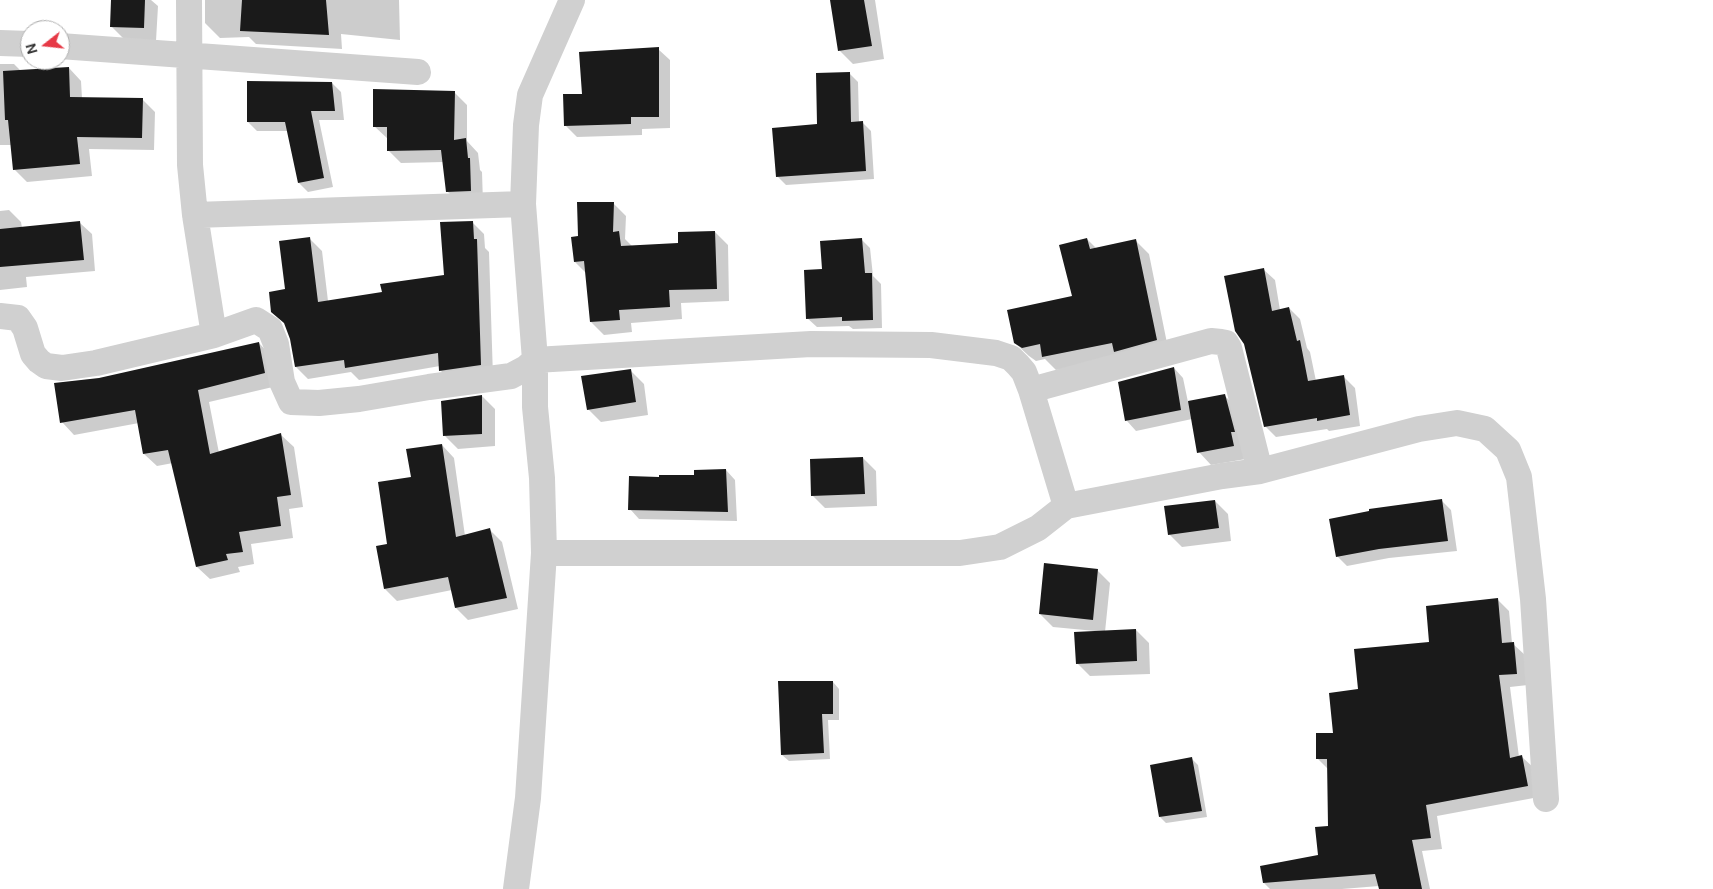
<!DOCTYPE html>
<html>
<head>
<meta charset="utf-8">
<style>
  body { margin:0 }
  #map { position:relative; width:1713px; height:889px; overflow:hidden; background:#fff; font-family:"DM Sans",sans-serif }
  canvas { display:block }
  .north { position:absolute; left:20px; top:20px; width:50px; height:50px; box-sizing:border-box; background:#fff; border:1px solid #adadad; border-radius:50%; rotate:254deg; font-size:14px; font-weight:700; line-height:20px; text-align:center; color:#333 }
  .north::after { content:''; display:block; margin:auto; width:18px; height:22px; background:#e63946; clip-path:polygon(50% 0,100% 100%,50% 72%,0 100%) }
</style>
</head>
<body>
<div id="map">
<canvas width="1713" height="889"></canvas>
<div class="north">N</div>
</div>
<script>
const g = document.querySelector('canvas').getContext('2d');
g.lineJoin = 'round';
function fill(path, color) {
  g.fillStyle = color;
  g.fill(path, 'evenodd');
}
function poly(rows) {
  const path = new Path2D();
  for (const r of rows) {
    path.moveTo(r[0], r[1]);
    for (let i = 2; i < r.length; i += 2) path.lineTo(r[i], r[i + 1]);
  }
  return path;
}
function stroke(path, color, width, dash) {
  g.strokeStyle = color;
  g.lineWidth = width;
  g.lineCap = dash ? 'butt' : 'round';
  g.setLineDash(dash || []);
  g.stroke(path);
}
fill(poly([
  [112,0,151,0,158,6,156,41,124,39,111,26],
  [205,0,399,0,400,40,341,34,342,49,256,44,249,37,220,38,205,23],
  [831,0,875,0,884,59,853,64,840,51],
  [658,49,670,60,670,128,642,129,642,135,577,137,565,125],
  [0,64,14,64,21,71,69,68,81,81,82,98,143,100,155,112,154,150,89,149,92,176,27,182,14,169,12,145,0,145],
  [850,74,858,82,859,122,862,122,871,131,874,179,786,185,778,177,819,125],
  [332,83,341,92,344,120,319,120,333,187,308,192,299,183,288,131,257,131,248,122],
  [454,92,467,105,467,141,478,153,480,170,482,172,483,203,460,204,447,191,444,162,401,163,388,150,388,139,374,126],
  [613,203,626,216,625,239,632,246,679,244,715,232,728,245,729,301,681,303,682,319,631,323,632,332,604,335,591,322,587,274,575,262,572,238,579,237],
  [9,210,21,222,22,228,80,223,92,234,95,271,26,277,27,287,0,290,0,211],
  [472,222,484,234,485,248,489,252,493,377,452,382,440,370,440,366,359,380,351,372,308,379,296,367,286,290,310,239,322,251,328,301,383,293,445,276],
  [861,239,870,248,873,276,881,284,882,328,853,329,849,326,817,327,807,318,823,270],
  [1087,239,1097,249,1136,241,1149,254,1169,353,1056,370,1045,359,1036,361,1029,356,1015,343,1073,297],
  [1264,270,1275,280,1280,310,1289,308,1300,319,1307,348,1310,352,1316,381,1344,377,1355,388,1360,426,1329,431,1327,429,1276,437,1265,426],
  [259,343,271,356,277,386,209,402,219,453,281,435,294,447,303,507,289,509,293,538,251,544,254,564,238,567,240,572,210,579,197,567,173,463,157,466,144,454,139,423,74,435,62,422,100,379],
  [1174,368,1183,378,1188,402,1225,396,1238,409,1246,459,1211,465,1199,452,1192,419,1136,431,1127,421],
  [631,371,644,384,648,415,601,422,588,409],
  [482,396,495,409,495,446,458,449,445,436],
  [442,445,454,458,465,536,490,530,502,542,518,609,468,620,456,608,452,590,397,601,385,589,389,545],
  [863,458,876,471,877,506,825,508,812,495],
  [726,470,735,480,737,521,639,519,630,509],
  [1441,500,1451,510,1457,551,1389,558,1347,566,1337,556],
  [1215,501,1228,514,1231,541,1182,547,1169,534],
  [1097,570,1110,583,1105,632,1136,630,1149,643,1150,674,1090,676,1077,663,1095,631,1053,627,1040,614],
  [1497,599,1509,611,1512,643,1525,655,1528,685,1510,687,1519,757,1522,757,1534,768,1539,797,1437,816,1442,849,1422,851,1430,889,1380,889,1379,886,1342,889,1270,889,1264,883,1319,856,1330,827,1329,770,1318,759,1335,734,1359,691],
  [833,682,839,689,839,720,828,720,830,759,789,761,782,755],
  [1191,758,1198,765,1207,817,1166,823,1160,817]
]), '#0003');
fill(poly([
  [111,0,145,0,144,28,110,27],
  [242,0,326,0,329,35,240,31],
  [830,0,864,0,872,46,838,51],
  [659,47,659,117,631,117,631,124,564,126,563,94,582,94,579,52],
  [69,67,70,97,143,98,142,138,77,137,80,164,13,170,8,120,5,120,3,71],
  [850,72,851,122,863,121,866,171,776,177,772,128,817,124,816,73],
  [247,81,332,82,335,111,311,111,324,178,298,183,285,122,247,122],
  [373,89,455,91,454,140,466,138,468,158,470,158,471,191,446,192,441,150,387,151,387,127,373,127],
  [577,202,614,202,613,232,619,231,621,246,678,243,678,232,715,231,717,289,669,290,670,307,619,310,620,320,590,322,584,261,574,262,571,237,578,236],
  [80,221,84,260,0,267,0,229],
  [473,221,474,239,477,239,481,365,439,371,438,353,345,368,344,360,295,367,290,339,284,323,271,312,269,292,285,289,279,241,310,237,318,302,382,292,380,284,444,275,440,222],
  [862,238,865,273,872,273,873,320,842,321,842,317,806,319,804,270,822,269,820,241],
  [1087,238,1090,249,1136,239,1157,340,1114,352,1112,343,1042,357,1040,344,1022,348,1014,343,1007,310,1072,296,1059,245],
  [1264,268,1272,311,1289,307,1297,341,1300,340,1308,381,1344,375,1350,415,1317,421,1317,418,1264,427,1244,344,1235,331,1224,276],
  [259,342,265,373,198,390,210,454,281,433,291,495,277,497,281,526,239,532,243,552,226,554,228,560,196,567,168,450,143,454,135,410,60,423,54,383,99,378],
  [1174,367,1181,410,1125,421,1118,382],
  [631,369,636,402,587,410,581,376],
  [1225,394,1235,432,1231,432,1234,446,1197,453,1188,401],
  [482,395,482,434,443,436,441,401],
  [442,444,456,537,490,528,507,598,455,608,448,577,384,589,376,546,387,544,378,482,411,477,406,449],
  [863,457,865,494,811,496,810,459],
  [726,469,728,512,628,510,629,476,659,477,659,475,694,475,694,470],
  [1442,499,1448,541,1379,549,1336,557,1329,519,1369,511,1369,509],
  [1215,500,1219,528,1168,535,1164,506],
  [1044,563,1098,569,1093,620,1039,614],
  [1498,598,1502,643,1514,642,1517,674,1499,675,1510,758,1522,755,1528,786,1426,805,1431,838,1412,840,1422,889,1379,889,1375,874,1263,883,1260,866,1318,855,1315,827,1328,826,1327,759,1316,759,1316,733,1333,733,1329,693,1358,689,1354,649,1429,642,1426,606],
  [1136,629,1137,661,1076,664,1074,632],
  [778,681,833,681,833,714,822,714,824,753,781,755],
  [1192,757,1202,811,1159,817,1150,765]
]), '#1a1a1a');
stroke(poly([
  [189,0,190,165,195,215,214,335],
  [0,43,30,44],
  [60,46,418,72],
  [195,215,523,204],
  [0,316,18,318,25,328,33,354,39,361,46,366,62,368,96,363,214,335,256,320,270,329,276,344,282,382,291,402,319,403,359,399,429,387,511,376,526,368,535,360,811,344,931,345,996,353,1011,358,1018,365,1024,372,1031,390,1211,341,1221,342,1226,343,1229,348,1260,471],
  [1031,390,1066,506],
  [544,553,960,553,1000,547,1038,528,1066,506,1222,476,1260,471,1419,429,1457,423,1485,429,1508,450,1519,477,1533,599,1546,799],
  [516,889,528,798,544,553,542,478,535,407,535,360,523,204,526,125,530,95,572,0]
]), '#d0d0d0', 26);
</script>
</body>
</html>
